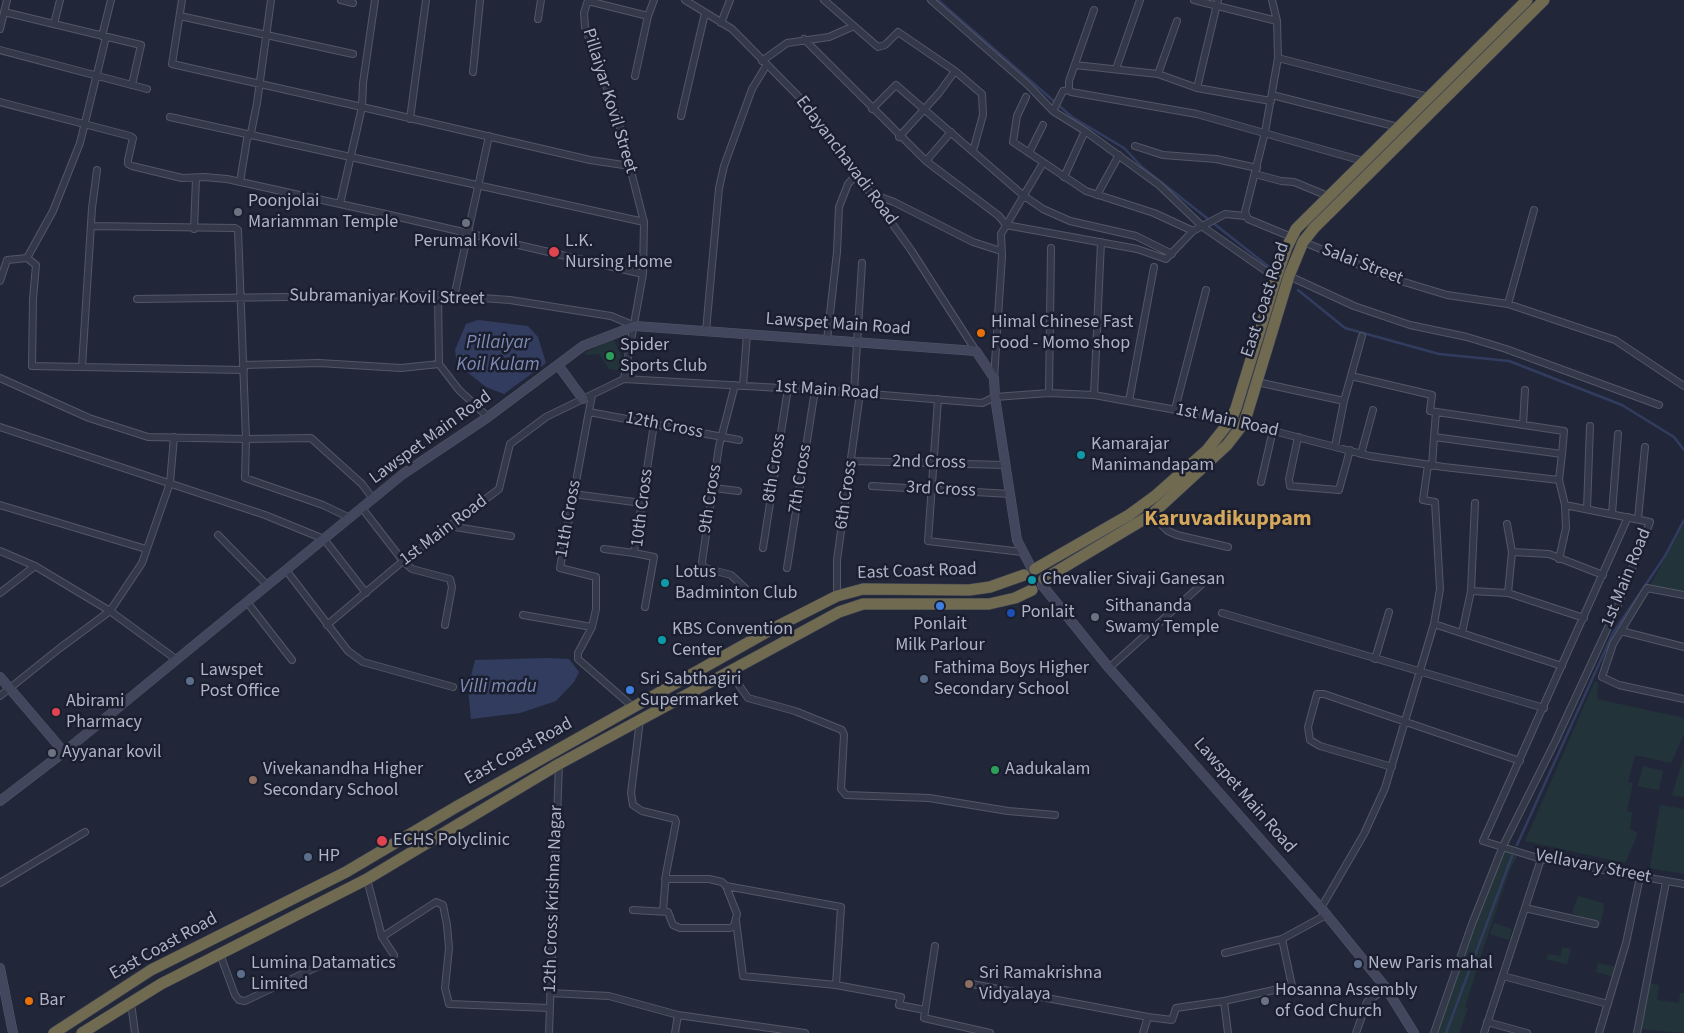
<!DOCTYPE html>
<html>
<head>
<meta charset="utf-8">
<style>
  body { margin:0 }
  canvas { display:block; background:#212739 }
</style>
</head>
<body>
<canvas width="1684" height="1033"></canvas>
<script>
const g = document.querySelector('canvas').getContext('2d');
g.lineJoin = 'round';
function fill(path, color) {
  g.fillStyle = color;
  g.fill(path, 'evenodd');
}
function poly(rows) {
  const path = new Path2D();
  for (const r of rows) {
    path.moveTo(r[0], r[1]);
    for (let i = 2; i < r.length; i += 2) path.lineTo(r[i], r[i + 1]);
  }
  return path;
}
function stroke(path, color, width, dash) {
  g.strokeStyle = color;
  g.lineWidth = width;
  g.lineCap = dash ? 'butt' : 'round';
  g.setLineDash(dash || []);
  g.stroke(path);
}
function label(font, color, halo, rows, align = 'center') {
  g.font = font + ' "Source Sans 3",sans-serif';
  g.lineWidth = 5;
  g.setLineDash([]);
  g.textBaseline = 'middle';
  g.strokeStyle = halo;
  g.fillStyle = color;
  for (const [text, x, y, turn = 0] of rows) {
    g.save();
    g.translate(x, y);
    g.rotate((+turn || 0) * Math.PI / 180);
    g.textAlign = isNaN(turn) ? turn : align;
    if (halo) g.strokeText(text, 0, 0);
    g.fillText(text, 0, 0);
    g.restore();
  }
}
fill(poly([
  [613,339,627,366,624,371,609,369,599,354,587,355,585,353],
  [1684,523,1684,589,1683,591,1650,586],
  [1595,681,1598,683,1597,699,1684,718,1684,734,1671,763,1635,755,1628,782,1633,783,1627,811,1632,812,1630,829,1638,833,1625,863,1525,841],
  [1684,756,1684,797,1672,795],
  [1643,766,1663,771,1659,790,1638,786],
  [1660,805,1684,809,1684,874,1650,868],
  [1503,850,1518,854,1509,872,1484,946,1465,1007,1468,1008,1459,1033,1436,1033],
  [1578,896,1603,903,1604,909,1600,925,1578,919,1578,915,1572,913],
  [1494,923,1512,929,1509,940,1490,934],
  [1562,947,1571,949,1567,964,1546,959,1548,954,1561,956],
  [1598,963,1617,967,1615,977,1596,972],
  [1648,983,1659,985,1657,1000,1679,1003,1680,993,1684,993,1684,1033,1639,1029]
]), '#23333a');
fill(poly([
  [478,320,528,326,538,337,546,363,504,394,486,387,457,364,455,350,466,324],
  [547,658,569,659,579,672,574,682,556,701,520,713,471,719,468,688,475,660]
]), '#323c5f');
stroke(poly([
  [938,0,1072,117,1124,148,1142,167,1269,267],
  [1298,290,1345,328,1439,354,1509,361,1622,405,1674,437,1684,450],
  [1517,845,1613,633,1665,556,1684,520],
  [1446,1033,1512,856]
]), '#323c5f', 2.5);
const street = poly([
  [182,0,172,64,362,107,363,83,375,0],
  [341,0,353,3],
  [588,0,584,13,585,27,616,113,644,222,643,274,624,379],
  [685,0,732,29,808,106,911,250,976,351],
  [824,0,878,47,885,45,898,32,955,71,982,94,983,115,973,151],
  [931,0,1028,85,1053,111,1085,131,1159,185,1203,227,1276,278],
  [1194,0,1277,21],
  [1272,0,1277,21,1278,58,1265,132,1245,212,1248,219,1391,278,1447,295,1508,304,1615,340,1684,386],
  [588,1,648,16],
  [1094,10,1069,81,1069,90,1071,92,1197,114,1363,161],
  [4,12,141,45,132,85],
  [180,16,353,54],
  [538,19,541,0],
  [1177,21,1158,74,1197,88,1271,101],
  [721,23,730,0],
  [54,24,60,0],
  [0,29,7,0],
  [102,36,111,0],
  [804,39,926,161,999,216,1006,225,1137,249,1166,259,1193,231,1225,214,1245,216],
  [0,50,147,89],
  [1278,58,1429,97],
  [762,61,787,43,829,37,854,26],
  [1075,65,1158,74],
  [1116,69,1140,0],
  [473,72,480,0],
  [635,76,648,16,654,0],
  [1197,88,1218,0],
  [1272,95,1398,127],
  [1026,97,1017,116,1013,142,1086,191,1154,213,1193,231],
  [0,102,130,136,133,138,128,160,128,164,132,166,182,178,204,177,227,179,390,215,643,274],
  [872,109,896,85,1024,196,1043,209,1070,221,1136,236,1172,254],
  [1053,111,1063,91,1069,90],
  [681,116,705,13],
  [170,117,644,222],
  [410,119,426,0],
  [899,137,939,93,955,71],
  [1135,146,1163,155,1216,159,1257,168],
  [1029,153,1043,125],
  [926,161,951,132],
  [97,170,92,208,82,367,244,370],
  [1255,174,1281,181,1294,182,1328,196],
  [1064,177,1085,131],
  [240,182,247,139,251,133,257,103,271,0],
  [872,194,894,202,973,242,1001,251],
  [1097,195,1119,155],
  [340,204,362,107,590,160,630,166],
  [92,226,235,228,238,230,246,439,311,438,362,484,373,499],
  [194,229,196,178],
  [1289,276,1354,306,1410,325,1467,337,1506,349,1659,405],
  [0,281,7,260,27,258],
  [438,295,439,364,459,390,488,417],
  [454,297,489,136],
  [137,299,438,295,510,300,611,316,635,326],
  [1508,304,1534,210],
  [706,331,719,188,724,166,752,89,766,66],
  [827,340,837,252,839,207,848,184,858,173],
  [244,365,319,363,401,368,439,364],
  [82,367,32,366,33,299,36,265,27,258,53,211,80,143,106,37],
  [1351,376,1432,395,1430,411,1564,431,1562,454],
  [0,378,89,418,148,437,246,439,245,478,323,505,350,518],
  [994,378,1002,256,1001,234,1043,163],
  [1257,382,1344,401,1335,446],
  [735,385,719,446,702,562,703,567,708,569,731,575,745,588],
  [743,386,747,334],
  [854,392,862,263],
  [1049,393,1051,248],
  [592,395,560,568,596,577,596,609,592,627,578,653,578,659,633,707],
  [1094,395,1101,242],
  [938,399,928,541,1022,552],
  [1129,401,1154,267],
  [1344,401,1362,336],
  [1175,409,1206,290],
  [589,412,739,440],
  [1523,425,1525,390],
  [0,427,265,515,324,539,366,593],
  [1298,437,1289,479,1290,486,1339,490,1350,450],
  [1434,437,1436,412],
  [1361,454,1373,410],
  [852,461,1005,465],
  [1432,466,1434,437,1562,454,1559,480],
  [1261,482,1273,430],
  [872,486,1010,494],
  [714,488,738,491],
  [573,494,642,503],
  [1475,503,1471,591,1508,593],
  [0,505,146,549],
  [362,508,403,561,412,569,450,579,452,587,445,625],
  [1587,509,1590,426],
  [1612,514,1618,434],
  [1151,515,1168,531,1177,535,1228,547],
  [1628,517,1483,841,1541,859,1684,884],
  [1638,519,1645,447],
  [1507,524,1512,552],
  [449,526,511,536],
  [218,535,267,585],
  [763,548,788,388],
  [604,549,634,553],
  [0,551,35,566,110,611,177,660],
  [1559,559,1566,528,1565,505],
  [787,568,815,390],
  [286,570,348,651,363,662,453,687],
  [0,593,35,566],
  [1684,595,1647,588,1613,644,1602,677,1619,685,1684,699],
  [837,596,837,560,860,393],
  [247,602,292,660],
  [645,607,654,557,634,553,654,424],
  [1222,613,1544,708],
  [523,615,592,627],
  [1584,618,1508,593,1512,552,1549,554,1603,575],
  [1434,624,1562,666],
  [327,625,403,561,499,489,510,444,546,417,624,379,833,391,982,403,995,397,1049,393,1094,395,1231,420,1370,456,1444,467,1559,480,1565,505,1650,522,1616,610,1555,742,1503,846,1472,924,1434,1033],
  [1621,631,1684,647],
  [1462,633,1471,591],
  [1375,659,1389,612],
  [1109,668,1201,585],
  [729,671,748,698,795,711,842,730,844,735,841,789,846,795,929,798,1008,811,1055,815],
  [0,696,60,648,110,611,142,563,170,483,174,437],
  [640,720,631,793,633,805,642,811,675,819,676,822,666,874,663,911],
  [1392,767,1320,746,1310,740,1308,727,1317,694,1324,694,1520,761],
  [367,879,382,937,394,955],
  [0,883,85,832],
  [726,886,841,907,836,985],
  [1321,908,1364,834,1385,788,1434,624,1440,589,1435,502,1423,500,1428,465],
  [1525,908,1595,924],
  [633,910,668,912,673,925,680,928,730,928,734,926,737,914,726,886,722,882,709,879,665,879],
  [736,921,743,976,836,985,901,997,899,1005,925,1010],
  [382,937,436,902,443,905,447,925,449,948,445,988,449,1004,549,1008],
  [935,946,924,1018,990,1033],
  [1225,953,1282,939,1326,915],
  [220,954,235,995,239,1000,245,1001,319,966],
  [1503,976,1608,1004],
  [972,984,1148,1017,1143,1033],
  [550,993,609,996,678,1015,805,1033],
  [1224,1001,1292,986,1282,939],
  [129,1003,132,1010,135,1033],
  [1148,1017,1172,1020,1176,1008,1224,1001,1228,1033],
  [1487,1022,1527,1033],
  [549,1033,559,764],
  [675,1033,678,1015],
  [1356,1033,1367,1002,1386,988],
  [1484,1033,1541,859],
  [1599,1033,1626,943,1640,877],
  [1637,1033,1666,882]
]);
const secondary = poly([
  [558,365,583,399],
  [1042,585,1109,668,1321,908,1386,988,1414,1033],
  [0,677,64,752],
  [0,801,64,752,403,474,488,417,583,346,635,326,976,351,994,378,995,397,1017,540,1032,569],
  [0,968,13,1033]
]);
const highway = poly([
  [1035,569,1129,515,1155,496,1207,450,1231,420,1236,408,1276,278,1287,247,1296,229,1527,0],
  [1044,579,1151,515,1227,445,1244,423,1248,411,1289,276,1303,242,1314,228,1544,0],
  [54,1033,151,970,346,872,456,807,774,628,837,596,863,589,969,590,990,587,1024,575],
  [82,1033,161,984,367,879,559,764,839,612,863,604,989,604,1015,598,1032,590]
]);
stroke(street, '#525667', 8);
stroke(secondary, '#525667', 10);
stroke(highway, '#3f4354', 12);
stroke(street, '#34394a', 6);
stroke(secondary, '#42475d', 9);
stroke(highway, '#706a51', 11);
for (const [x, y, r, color] of [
  [238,212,5,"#6b7280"],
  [466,223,5,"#6b7280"],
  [554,252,6,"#e0444e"],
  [981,333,5,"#e8710a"],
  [610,356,5,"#2e9e5b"],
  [1081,455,5,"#0f9aa8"],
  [1032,580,5,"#0f9aa8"],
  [665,583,5,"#0f9aa8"],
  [940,606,5,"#3f7fe0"],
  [1011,613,5,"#1a4fb4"],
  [1095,617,5,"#6b7280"],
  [662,640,5,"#0f9aa8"],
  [924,679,5,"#5c6f8a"],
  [190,681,5,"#5c6f8a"],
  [630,690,5,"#3f7fe0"],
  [56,712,5,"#e0444e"],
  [52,753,5,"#6b7280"],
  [995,770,5,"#2e9e5b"],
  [253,780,5,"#8d6e63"],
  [382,841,6,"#e0444e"],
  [308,857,5,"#5c6f8a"],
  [1358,964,5,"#5c6f8a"],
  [241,974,5,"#5c6f8a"],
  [969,984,5,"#8d6e63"],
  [29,1001,5,"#e8710a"],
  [1265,1001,5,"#6b7280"]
]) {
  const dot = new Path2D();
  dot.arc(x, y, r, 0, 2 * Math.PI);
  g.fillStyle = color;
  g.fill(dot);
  stroke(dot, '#1a1e2e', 2);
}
label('18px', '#afb3c6', '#1a1e2e', [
  ["Pillaiyar Kovil Street",609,101,73],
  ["Edayanchavadi Road",846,161,53],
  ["Salai Street",1362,265,21],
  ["Subramaniyar Kovil Street",387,298,1],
  ["East Coast Road",1266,300,-72],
  ["Lawspet Main Road",838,325,4],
  ["1st Main Road",827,391,4],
  ["1st Main Road",1227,421,12],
  ["12th Cross",664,426,11],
  ["Lawspet Main Road",431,438,-36],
  ["2nd Cross",929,463,1],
  ["8th Cross",775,468,-81],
  ["7th Cross",801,479,-81],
  ["3rd Cross",941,490,3],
  ["6th Cross",847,495,-82],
  ["9th Cross",711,499,-81],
  ["10th Cross",643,508,-83],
  ["11th Cross",569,519,-80],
  ["1st Main Road",444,531,-37],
  ["East Coast Road",917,572,-2],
  ["1st Main Road",1627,578,-68],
  ["East Coast Road",519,752,-29],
  ["Lawspet Main Road",1244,796,49],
  ["Vellavary Street",1593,867,11],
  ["12th Cross Krishna Nagar",554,899,-88],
  ["East Coast Road",164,947,-29]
]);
label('18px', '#afb3c6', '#1a1e2e', [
  ["Poonjolai",248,202],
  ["Mariamman Temple",248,223],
  ["Perumal Kovil",466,242,"center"],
  ["L.K.",565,242],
  ["Nursing Home",565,263],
  ["Himal Chinese Fast",991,323],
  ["Food - Momo shop",991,344],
  ["Spider",620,346],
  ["Sports Club",620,367],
  ["Kamarajar",1091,445],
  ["Manimandapam",1091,466],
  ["Lotus",675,573],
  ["Badminton Club",675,594],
  ["Chevalier Sivaji Ganesan",1042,580],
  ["Sithananda",1105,607],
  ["Swamy Temple",1105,628],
  ["Ponlait",1021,613],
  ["Ponlait",940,625,"center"],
  ["Milk Parlour",940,646,"center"],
  ["KBS Convention",672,630],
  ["Center",672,651],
  ["Fathima Boys Higher",934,669],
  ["Secondary School",934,690],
  ["Lawspet",200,671],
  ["Post Office",200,692],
  ["Sri Sabthagiri",640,680],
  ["Supermarket",640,701],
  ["Abirami",66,702],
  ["Pharmacy",66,723],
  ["Ayyanar kovil",62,753],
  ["Vivekanandha Higher",263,770],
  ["Secondary School",263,791],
  ["Aadukalam",1005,770],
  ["ECHS Polyclinic",393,841],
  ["HP",318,857],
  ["Lumina Datamatics",251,964],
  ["Limited",251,985],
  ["New Paris mahal",1368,964],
  ["Sri Ramakrishna",979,974],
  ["Vidyalaya",979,995],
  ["Hosanna Assembly",1275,991],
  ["of God Church",1275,1012],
  ["Bar",39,1001]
], 'left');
label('italic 19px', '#7e8bb3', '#1a1e2e', [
  ["Pillaiyar",498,344],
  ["Koil Kulam",498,366],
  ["Villi madu",498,688]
]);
label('bold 22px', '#d5a75b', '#1a1e2e', [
  ["Karuvadikuppam",1228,520]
]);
</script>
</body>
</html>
